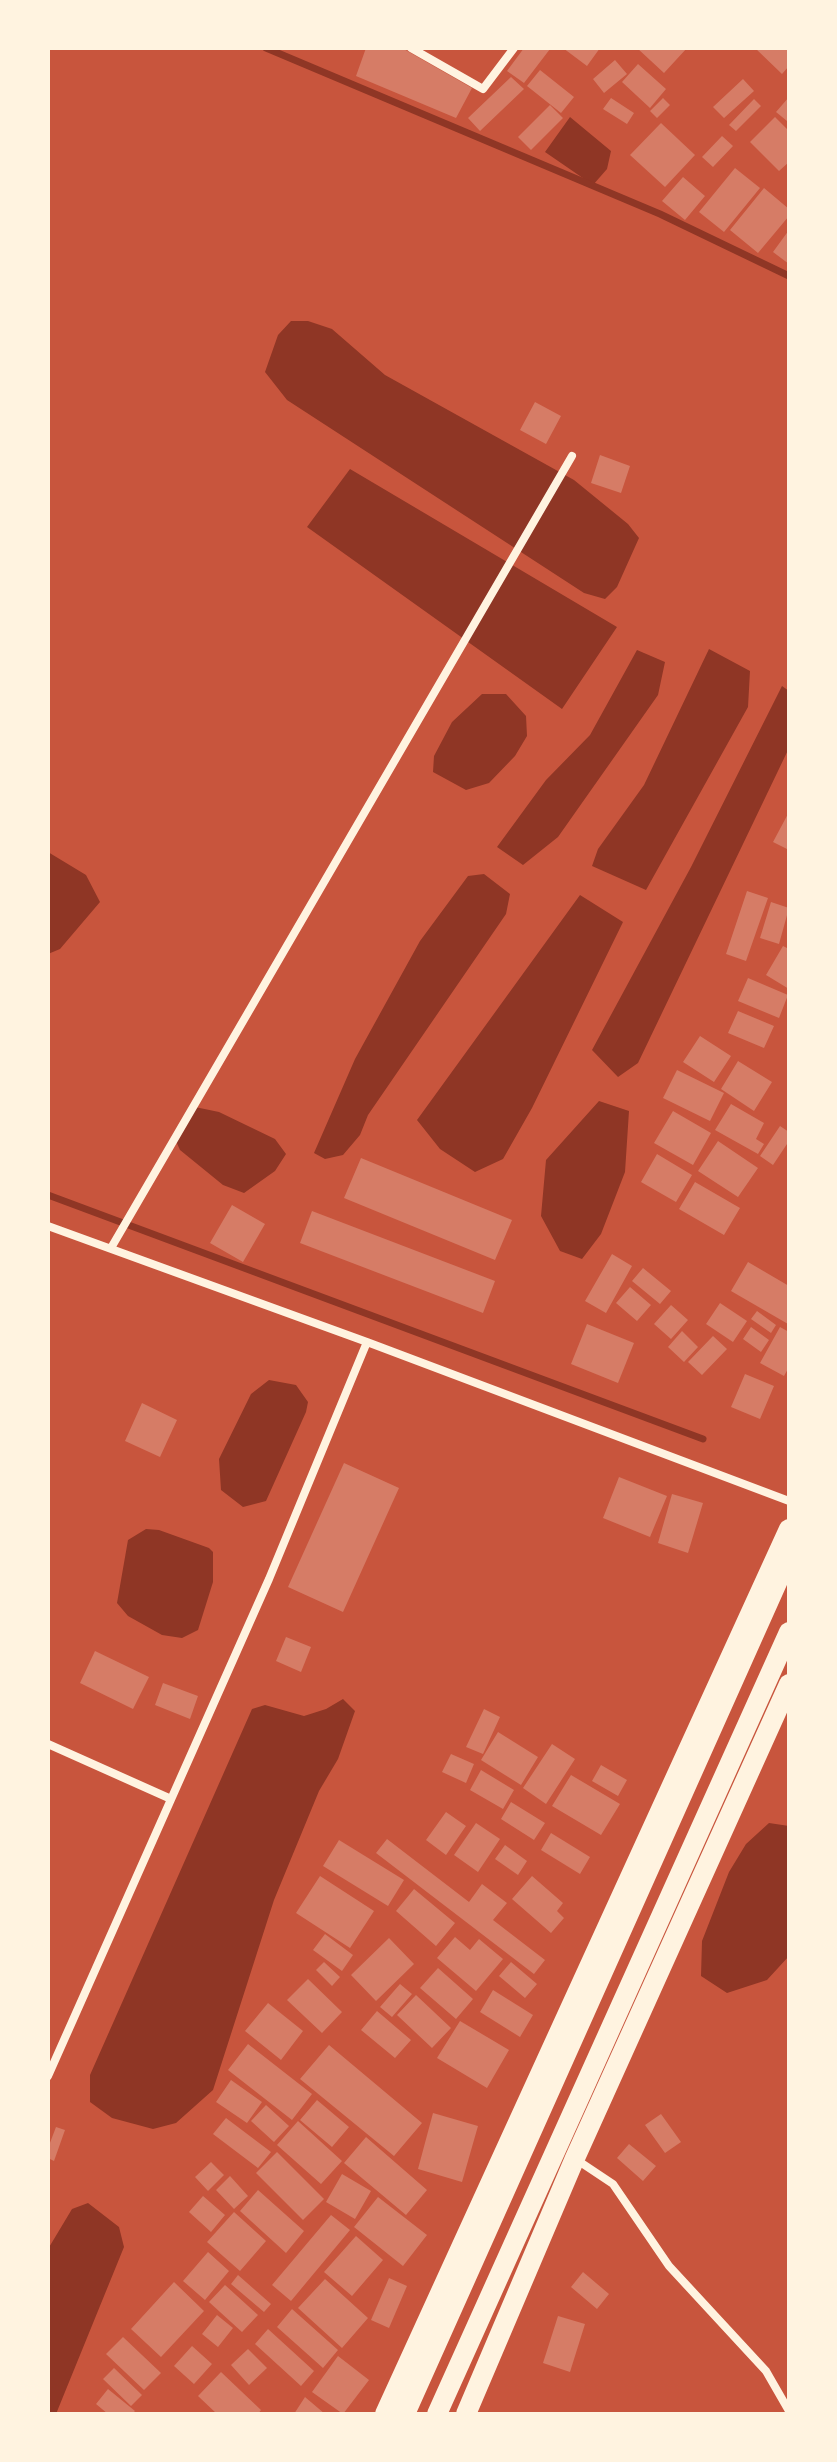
<!DOCTYPE html>
<html>
<head>
<meta charset="utf-8">
<style>
  body { margin:0 }
  #map { position:relative; width:837px; height:2462px; overflow:hidden; background:#c8553d; font-family:Barlow,sans-serif }
  canvas { display:block }
  .frame { position:absolute; inset:0; border:50px solid #fff3e0; pointer-events:none }
</style>
</head>
<body>
<div id="map">
<canvas width="837" height="2462"></canvas>
<div class="frame"></div>
</div>
<script>
const g = document.querySelector('canvas').getContext('2d');
g.lineJoin = 'round';
function fill(path, color) {
  g.fillStyle = color;
  g.fill(path, 'evenodd');
}
function poly(rows) {
  const path = new Path2D();
  for (const r of rows) {
    path.moveTo(r[0], r[1]);
    for (let i = 2; i < r.length; i += 2) path.lineTo(r[i], r[i + 1]);
  }
  return path;
}
function stroke(path, color, width, dash) {
  g.strokeStyle = color;
  g.lineWidth = width;
  g.lineCap = dash ? 'butt' : 'round';
  g.setLineDash(dash || []);
  g.stroke(path);
}
fill(poly([
  [570,117,611,151,607,169,593,185,545,152],
  [291,321,308,321,332,329,385,375,574,480,628,524,639,538,617,587,605,599,584,593,287,400,265,372,278,335],
  [350,469,617,627,562,709,307,527],
  [709,649,750,671,748,707,646,890,592,866,598,849,644,785],
  [637,650,665,662,658,695,558,837,523,865,497,847,546,780,590,735],
  [782,686,789,691,789,748,638,1063,618,1077,592,1050,691,867],
  [482,694,506,694,526,716,527,736,515,756,489,783,466,790,433,772,434,756,452,722],
  [48,852,86,875,100,902,60,949,48,954],
  [484,874,510,894,506,914,368,1115,360,1135,343,1155,325,1159,314,1153,355,1059,420,941,468,876],
  [580,895,623,922,532,1108,503,1159,475,1172,440,1149,417,1120],
  [599,1101,629,1111,625,1172,601,1234,582,1259,560,1251,541,1216,546,1160],
  [195,1107,219,1112,275,1139,286,1154,275,1171,244,1193,223,1185,180,1150,175,1139],
  [269,1380,296,1385,308,1402,306,1412,266,1501,243,1507,221,1490,219,1459,251,1394],
  [146,1529,159,1530,209,1548,213,1552,213,1582,198,1630,182,1638,162,1635,128,1616,117,1603,128,1540],
  [343,1699,355,1711,338,1759,319,1791,274,1900,213,2090,176,2123,153,2129,112,2118,90,2102,90,2075,252,1709,265,1705,304,1716,326,1709],
  [769,1823,789,1826,789,1956,767,1980,727,1993,701,1976,702,1941,729,1872,746,1844],
  [88,2203,119,2227,124,2247,56,2414,48,2414,48,2249,72,2209]
]), '#8f3625');
stroke(poly([
  [266,48,660,214,789,276],
  [48,1195,703,1439]
]), '#8f3625', 7);
fill(poly([
  [366,48,402,48,472,88,456,118,356,76],
  [524,48,550,49,524,83,507,71],
  [563,48,600,48,587,66],
  [637,48,687,48,664,73],
  [755,48,789,48,789,66,782,74],
  [615,60,627,74,604,93,593,79],
  [638,64,666,89,650,108,622,82],
  [540,70,574,97,561,113,527,86],
  [511,77,524,89,480,131,468,118],
  [743,79,754,91,724,118,713,107],
  [789,97,789,119,787,121,776,112],
  [611,98,634,113,627,124,603,109],
  [663,98,670,105,657,118,650,111],
  [754,99,761,106,736,131,729,125],
  [550,105,563,118,531,150,518,137],
  [775,117,789,131,789,162,779,171,750,142],
  [661,123,695,155,665,187,630,155],
  [722,136,733,146,713,167,702,157],
  [735,168,760,188,724,232,699,212],
  [683,177,705,196,685,220,662,201],
  [764,188,789,209,789,216,758,253,730,230],
  [789,230,789,264,773,252],
  [535,402,561,416,546,444,520,430],
  [600,455,630,466,621,493,591,483],
  [789,812,789,850,773,842],
  [747,891,768,898,746,961,726,954],
  [771,902,789,908,779,944,760,938],
  [783,946,789,949,789,989,766,975],
  [748,978,788,995,779,1018,738,1001],
  [738,1011,774,1026,764,1048,728,1033],
  [700,1036,731,1056,714,1082,683,1062],
  [738,1061,772,1082,754,1111,721,1089],
  [677,1070,724,1093,710,1121,663,1098],
  [731,1104,764,1123,756,1139,764,1144,758,1154,715,1130],
  [673,1111,711,1133,693,1165,654,1143],
  [780,1126,789,1132,789,1141,773,1165,760,1156],
  [718,1141,758,1168,738,1197,698,1171],
  [657,1154,692,1175,676,1202,641,1182],
  [361,1158,512,1220,495,1260,344,1198],
  [695,1182,740,1208,724,1235,679,1209],
  [232,1205,265,1224,243,1262,210,1243],
  [312,1211,495,1281,483,1313,300,1243],
  [612,1254,632,1266,606,1313,585,1301],
  [748,1262,789,1286,788,1324,731,1291],
  [643,1268,671,1291,660,1304,632,1281],
  [630,1287,651,1305,637,1321,616,1303],
  [720,1303,747,1321,733,1342,706,1324],
  [671,1305,688,1320,671,1339,654,1324],
  [757,1311,776,1325,771,1333,751,1319],
  [587,1324,634,1343,618,1383,571,1364],
  [751,1327,769,1340,761,1352,743,1339],
  [780,1327,789,1332,789,1367,784,1376,760,1363],
  [682,1331,698,1347,684,1362,668,1347],
  [713,1336,727,1349,702,1375,688,1362],
  [745,1374,774,1386,760,1419,731,1407],
  [142,1403,177,1420,160,1457,125,1441],
  [344,1463,399,1488,343,1612,288,1587],
  [619,1477,667,1496,650,1537,603,1518],
  [672,1494,703,1503,688,1553,658,1543],
  [286,1637,311,1647,301,1672,276,1661],
  [95,1651,149,1677,133,1709,80,1683],
  [163,1683,198,1696,190,1719,155,1705],
  [484,1709,500,1717,483,1754,466,1747],
  [498,1732,538,1757,521,1785,481,1760],
  [552,1744,575,1759,546,1804,523,1788],
  [451,1754,474,1764,466,1783,442,1772],
  [601,1765,627,1780,618,1796,592,1781],
  [481,1770,514,1790,503,1809,470,1790],
  [571,1775,620,1804,601,1835,552,1806],
  [511,1802,545,1823,534,1840,501,1819],
  [446,1812,466,1826,446,1855,426,1840],
  [476,1823,500,1839,478,1872,454,1855],
  [551,1833,590,1857,580,1874,541,1850],
  [387,1839,469,1902,482,1884,507,1903,493,1920,545,1960,534,1974,376,1853],
  [339,1840,404,1880,388,1906,323,1866],
  [505,1845,527,1861,518,1875,495,1859],
  [320,1876,374,1911,350,1948,296,1913],
  [532,1876,563,1903,557,1911,564,1918,551,1933,512,1899],
  [414,1889,455,1923,436,1946,396,1911],
  [325,1934,353,1955,342,1971,313,1950],
  [455,1937,470,1950,479,1939,503,1959,476,1991,437,1958],
  [389,1938,414,1964,376,2001,351,1975],
  [324,1962,340,1977,332,1986,316,1970],
  [511,1962,537,1984,525,1998,499,1976],
  [438,1968,473,1999,456,2019,420,1988],
  [308,1979,342,2012,322,2033,287,2000],
  [400,1984,412,1994,392,2017,380,2007],
  [493,1990,533,2015,520,2037,480,2012],
  [416,1995,451,2028,432,2048,397,2015],
  [268,2003,303,2031,281,2060,245,2031],
  [377,2011,411,2040,395,2058,361,2030],
  [460,2021,509,2050,487,2088,437,2058],
  [248,2044,312,2094,292,2120,228,2070],
  [329,2045,422,2123,394,2156,300,2079],
  [231,2080,262,2102,247,2123,216,2102],
  [317,2100,349,2127,332,2147,300,2120],
  [266,2105,289,2126,274,2142,251,2121],
  [433,2113,478,2126,462,2182,418,2169],
  [661,2114,681,2142,665,2153,645,2125],
  [226,2118,271,2152,258,2168,213,2134],
  [298,2121,342,2161,321,2184,277,2145],
  [56,2127,65,2130,54,2161,48,2158,48,2148],
  [366,2137,427,2190,406,2215,344,2163],
  [629,2144,656,2166,643,2181,617,2158],
  [277,2152,324,2199,303,2220,256,2173],
  [211,2162,224,2175,208,2191,195,2177],
  [342,2174,371,2191,355,2219,326,2202],
  [230,2176,248,2196,234,2209,216,2190],
  [258,2190,304,2231,286,2253,240,2211],
  [203,2196,225,2215,211,2232,189,2212],
  [378,2197,427,2235,403,2266,354,2227],
  [234,2212,266,2241,240,2271,207,2242],
  [331,2215,350,2230,291,2301,272,2285],
  [356,2236,383,2260,352,2296,324,2272],
  [208,2252,229,2271,205,2300,183,2281],
  [583,2272,609,2294,597,2309,571,2287],
  [238,2275,271,2304,264,2312,231,2284],
  [389,2278,407,2286,389,2328,371,2320],
  [325,2279,368,2318,342,2348,298,2308],
  [174,2282,204,2311,161,2357,131,2329],
  [225,2285,258,2315,242,2332,209,2302],
  [292,2309,338,2350,323,2368,277,2327],
  [217,2315,233,2328,218,2347,202,2334],
  [558,2316,585,2324,570,2372,543,2363],
  [268,2329,314,2371,301,2386,255,2344],
  [123,2337,161,2373,144,2390,106,2354],
  [192,2346,212,2364,194,2384,174,2366],
  [248,2349,267,2368,249,2385,231,2365],
  [338,2356,369,2380,343,2414,312,2392],
  [114,2368,142,2395,131,2406,103,2379],
  [221,2372,261,2410,258,2414,217,2414,198,2396],
  [108,2389,135,2411,132,2414,108,2414,96,2404],
  [305,2397,325,2414,294,2414]
]), '#d67c66');
stroke(poly([
  [411,48,483,89,514,48],
  [48,1226,367,1342,269,1579,48,2076],
  [111,1248,572,456],
  [367,1342,789,1501],
  [48,1744,171,1799],
  [577,2160,613,2184,669,2266,766,2371,789,2411]
]), '#fff3e0', 8);
stroke(poly([
  [385,2414,789,1529],
  [466,2414,575,2158,789,1684]
]), '#fff3e0', 20);
stroke(poly([
  [405,2414,789,1556],
  [437,2414,789,1632]
]), '#fff3e0', 20);
</script>
</body>
</html>
